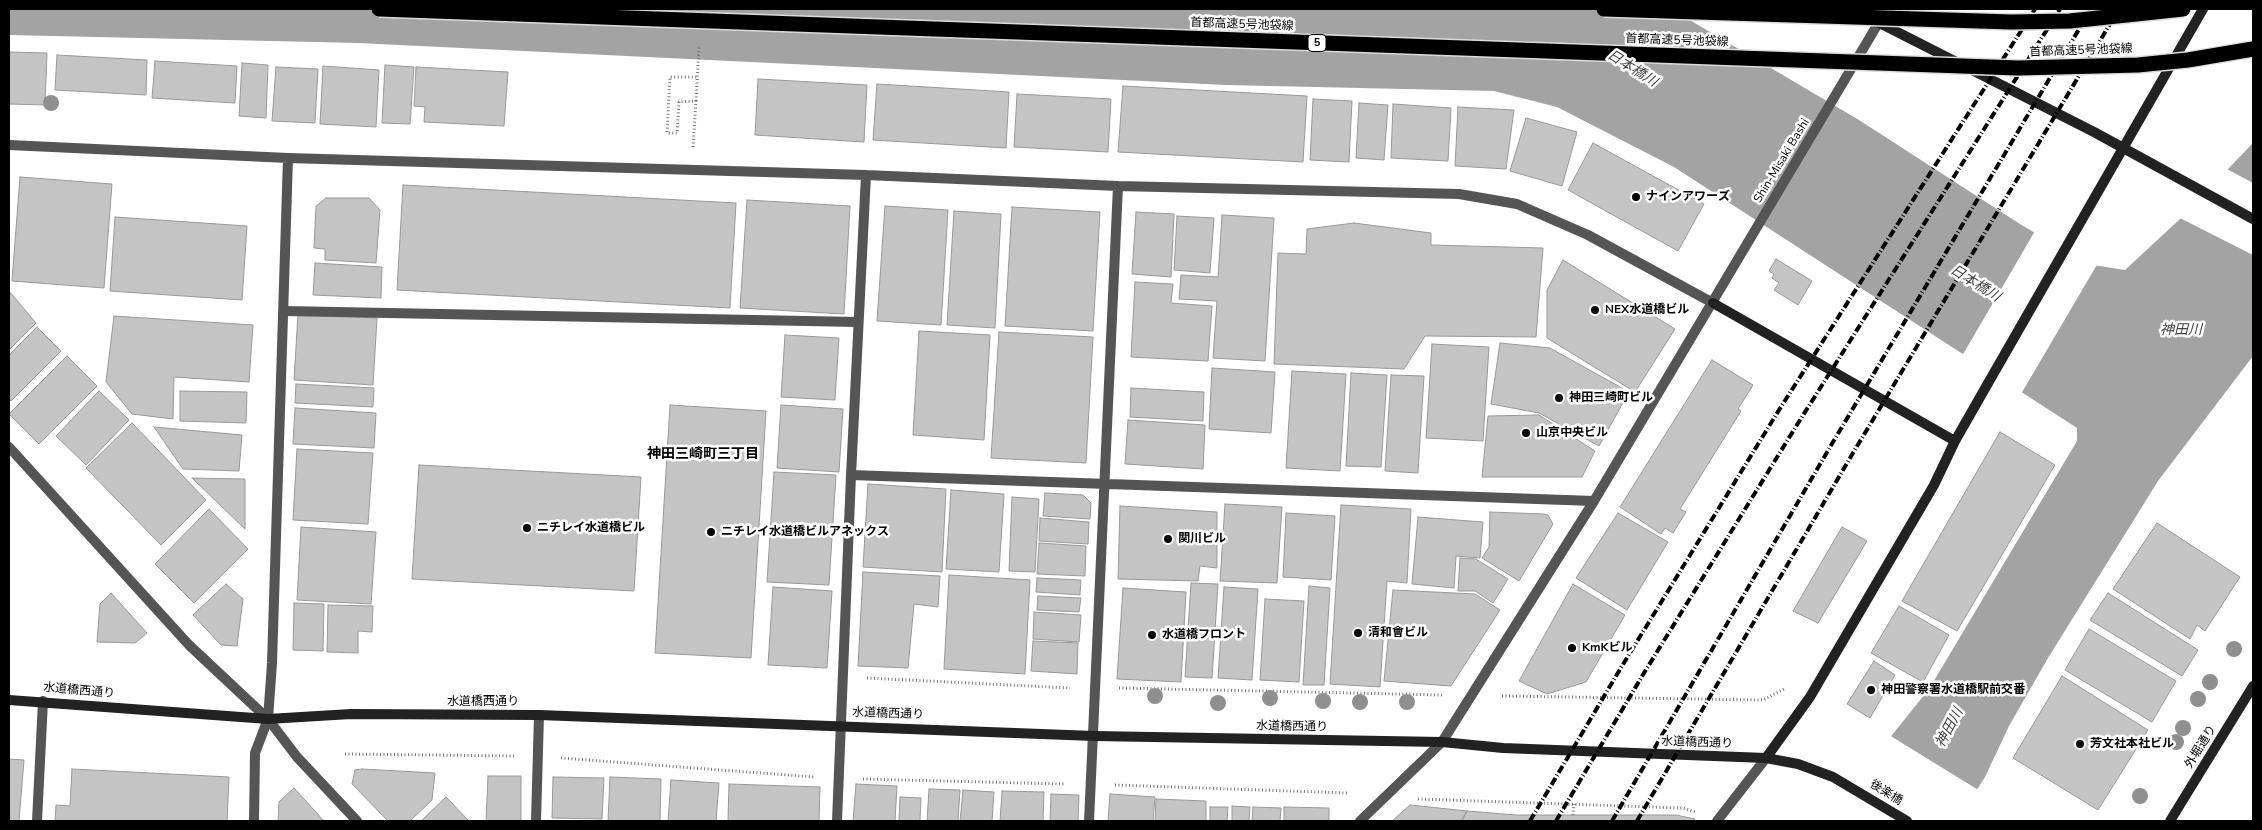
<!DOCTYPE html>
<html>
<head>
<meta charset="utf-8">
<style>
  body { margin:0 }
  #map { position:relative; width:2262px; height:830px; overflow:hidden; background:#fff; font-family:"Nunito Sans",sans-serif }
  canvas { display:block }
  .frame { position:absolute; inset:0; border:10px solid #000; pointer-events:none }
</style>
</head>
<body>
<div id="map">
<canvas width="2262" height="830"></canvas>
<div class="frame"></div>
</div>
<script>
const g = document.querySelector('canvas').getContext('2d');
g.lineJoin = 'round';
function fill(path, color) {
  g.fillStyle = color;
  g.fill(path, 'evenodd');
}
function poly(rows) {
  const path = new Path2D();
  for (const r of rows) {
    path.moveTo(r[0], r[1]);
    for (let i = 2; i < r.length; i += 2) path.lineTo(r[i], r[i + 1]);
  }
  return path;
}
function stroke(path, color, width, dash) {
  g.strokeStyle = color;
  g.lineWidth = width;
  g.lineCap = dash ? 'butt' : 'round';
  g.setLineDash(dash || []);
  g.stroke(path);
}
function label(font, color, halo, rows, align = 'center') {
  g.font = font + ' "Nunito Sans","Noto Sans JP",sans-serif';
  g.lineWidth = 5;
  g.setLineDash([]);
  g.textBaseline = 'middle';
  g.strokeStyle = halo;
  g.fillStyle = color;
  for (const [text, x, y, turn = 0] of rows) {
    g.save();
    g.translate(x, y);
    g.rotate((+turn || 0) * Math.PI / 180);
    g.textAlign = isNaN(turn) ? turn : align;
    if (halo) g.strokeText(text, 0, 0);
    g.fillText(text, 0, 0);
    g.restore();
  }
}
fill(poly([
  [9,9,1671,9,1859,120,2020,224,2087,264,2125,270,2180,219,2253,143,2253,356,2158,481,2048,658,2009,726,1985,777,1957,821,1840,821,1892,735,1929,689,2077,441,2077,428,1674,167,1557,107,1494,91,1226,85,358,43,9,35]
]), '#a3a3a3');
fill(poly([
  [2225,168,2253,183,2253,255,2178,217],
  [2035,231,2087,261,2098,263,2021,394,1962,356],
  [1889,735,1980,791,1960,821,1837,821]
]), '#fff');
const building = poly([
  [9,52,47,53,45,105,9,104,9,52],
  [57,55,147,60,146,95,55,90,57,55],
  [155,61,237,66,235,103,152,98,155,61],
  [242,63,268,65,266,118,239,116,242,63],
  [385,65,414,67,410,124,382,123,385,65],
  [323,66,379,70,376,127,320,124,323,66],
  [276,67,318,69,315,123,272,121,276,67],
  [416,67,508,72,504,126,424,122,425,107,414,106,416,67],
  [758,79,867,85,864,142,755,135,758,79],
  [877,84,1009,92,1006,148,873,140,877,84],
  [1123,86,1307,96,1303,162,1118,152,1123,86],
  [1017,94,1111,99,1108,152,1014,147,1017,94],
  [1313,99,1352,101,1349,162,1310,160,1313,99],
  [1359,103,1388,105,1384,160,1356,158,1359,103],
  [1393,104,1451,108,1448,161,1391,158,1393,104],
  [1458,107,1514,110,1506,169,1455,166,1458,107],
  [1526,118,1577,132,1562,186,1510,171,1526,118],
  [1593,143,1704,204,1678,251,1568,190,1593,143],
  [20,177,112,184,104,288,12,281,20,177],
  [403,185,736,203,730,308,397,290,403,185],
  [326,198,369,198,380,210,376,263,325,260,325,249,314,248,316,206,326,198],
  [747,200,850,206,844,314,740,308,747,200],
  [885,206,948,210,941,325,877,321,885,206],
  [1012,207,1100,212,1093,331,1005,326,1012,207],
  [954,211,1001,214,995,328,947,325,954,211],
  [1136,212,1174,214,1171,277,1132,274,1136,212],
  [1222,215,1274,218,1265,361,1213,358,1217,301,1179,299,1181,275,1218,277,1222,215],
  [1177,216,1214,218,1210,273,1174,270,1177,216],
  [115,217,247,226,242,300,110,291,115,217],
  [1354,223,1431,233,1431,245,1543,248,1536,337,1425,336,1404,369,1274,364,1278,253,1306,254,1307,229,1354,223],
  [1776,259,1812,281,1798,305,1774,290,1779,283,1772,278,1774,274,1769,271,1776,259],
  [1563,260,1675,329,1635,392,1547,338,1547,290,1563,260],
  [315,263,382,267,381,298,313,295,315,263],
  [1135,282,1173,284,1171,303,1212,306,1208,361,1131,357,1135,282],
  [9,291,36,323,9,350,9,291],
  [298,314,377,318,373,385,294,380,298,314],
  [114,316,253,325,249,382,174,377,173,419,132,414,106,382,114,316],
  [37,327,61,351,11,401,9,398,9,355,37,327],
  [919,331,990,335,984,440,913,435,919,331],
  [999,332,1093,337,1086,463,991,458,999,332],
  [785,335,839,338,835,400,781,397,785,335],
  [1500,343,1550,348,1629,392,1599,446,1539,413,1491,404,1500,343],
  [1432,344,1489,347,1483,441,1426,438,1432,344],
  [67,356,97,386,39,444,9,414,67,356],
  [1712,360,1753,385,1738,409,1741,411,1680,509,1686,512,1673,533,1665,528,1661,534,1620,507,1712,360],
  [1212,368,1275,372,1271,433,1209,429,1212,368],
  [1292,371,1346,374,1340,471,1286,468,1292,371],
  [1351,373,1387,375,1381,467,1346,466,1351,373],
  [1391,375,1424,376,1418,473,1385,471,1391,375],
  [296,384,374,388,373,407,295,403,296,384],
  [1131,388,1204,392,1203,421,1130,417,1131,388],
  [99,391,129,420,86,465,56,436,99,391],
  [180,391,247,392,246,423,180,421,180,391],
  [670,405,766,411,751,658,655,653,670,405],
  [781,405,843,409,839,472,777,468,781,405],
  [295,408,376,413,374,448,293,444,295,408],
  [1539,415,1595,451,1582,477,1482,477,1488,416,1539,415],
  [1128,420,1205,425,1203,469,1125,464,1128,420],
  [132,423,206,500,161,545,86,468,132,423],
  [154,427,242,435,239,471,183,469,154,427],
  [2000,432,2055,465,1957,631,1902,601,2000,432],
  [297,449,373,453,368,524,293,520,297,449],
  [419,465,641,477,634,591,412,579,419,465],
  [774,472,836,475,829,585,767,582,774,472],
  [192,478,245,479,245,529,192,478],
  [868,484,946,489,942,572,863,567,868,484],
  [951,490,1004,494,999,572,946,569,951,490],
  [1045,493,1083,495,1091,503,1090,519,1043,516,1045,493],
  [1012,497,1039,499,1035,572,1009,571,1012,497],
  [1225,504,1282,507,1277,583,1220,581,1225,504],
  [1341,505,1411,509,1407,583,1387,581,1380,687,1330,684,1341,505],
  [1120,506,1217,512,1217,568,1200,566,1198,581,1118,579,1120,506],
  [209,509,248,549,194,603,155,564,209,509],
  [1490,512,1544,514,1548,515,1553,524,1519,581,1482,558,1489,547,1490,512],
  [1286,513,1335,516,1331,580,1283,577,1286,513],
  [1618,513,1668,542,1627,610,1576,578,1618,513],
  [1418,517,1483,522,1480,558,1456,556,1454,588,1412,584,1418,517],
  [1040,518,1089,522,1088,544,1039,541,1040,518],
  [2157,523,2240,577,2205,631,2197,625,2190,639,2113,589,2157,523],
  [301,527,376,532,371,604,297,600,301,527],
  [1842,527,1867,541,1818,623,1793,611,1842,527],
  [1039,543,1086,546,1085,576,1037,574,1039,543],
  [1460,558,1476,559,1508,579,1493,603,1475,591,1458,591,1460,558],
  [863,572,940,576,938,607,914,604,908,668,858,666,863,572],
  [949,575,1030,580,1025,674,944,669,949,575],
  [1037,578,1081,580,1080,595,1036,592,1037,578],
  [1191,583,1218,584,1212,678,1185,677,1191,583],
  [226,584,243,599,237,646,221,645,193,615,226,584],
  [1573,584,1625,615,1586,682,1547,694,1519,681,1573,584],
  [1309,586,1330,588,1324,685,1303,685,1309,586],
  [773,587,832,591,827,668,768,665,773,587],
  [1224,587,1258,589,1252,680,1218,678,1224,587],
  [1123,588,1186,592,1181,682,1117,679,1123,588],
  [1393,590,1475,594,1500,610,1451,686,1384,681,1393,590],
  [111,593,147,633,135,643,97,642,100,604,111,593],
  [2108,593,2198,650,2182,676,2090,620,2108,593],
  [1038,596,1081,598,1079,612,1037,610,1038,596],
  [1265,599,1304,601,1299,682,1260,680,1265,599],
  [294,603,324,604,323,651,293,650,294,603],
  [328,605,373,606,372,632,358,631,358,653,327,652,328,605],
  [1899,606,1949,635,1923,682,1871,653,1899,606],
  [1034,612,1081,615,1079,642,1033,639,1034,612],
  [2089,629,2176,681,2152,722,2065,670,2089,629],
  [1033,641,1078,643,1077,674,1031,671,1033,641],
  [1874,661,1895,675,1870,718,1847,704,1874,661],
  [2062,676,2148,730,2098,810,2013,758,2062,676],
  [9,759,24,760,19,821,9,821,9,759],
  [72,769,229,777,227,821,55,821,56,805,70,806,72,769],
  [362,769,435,773,432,800,410,821,388,821,352,784,355,770,362,769],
  [488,776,521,776,521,821,486,821,488,776],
  [553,777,604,778,602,819,552,818,553,777],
  [610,777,661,779,660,821,608,821,610,777],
  [671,780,719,783,716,821,668,821,671,780],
  [729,784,820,787,819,821,728,821,729,784],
  [856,784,897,786,895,821,853,821,856,784],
  [294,788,324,821,278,821,279,802,294,788],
  [929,789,960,790,958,821,927,821,929,789],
  [963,790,994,792,992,821,960,821,963,790],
  [1002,791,1044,792,1043,821,1000,821,1002,791],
  [1051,794,1079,795,1078,821,1050,821,1051,794],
  [1110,794,1155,797,1153,821,1108,821,1110,794],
  [446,797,469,821,421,821,446,797],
  [900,797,921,798,920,821,899,821,900,797],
  [1156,799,1206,801,1206,821,1155,821,1156,799],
  [1410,805,1467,811,1461,821,1392,821,1410,805],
  [1232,806,1250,807,1249,821,1232,821,1232,806],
  [1210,807,1228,807,1227,821,1210,821,1210,807],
  [1253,807,1281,808,1280,821,1252,821,1253,807],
  [1284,807,1329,808,1329,821,1284,821,1284,807],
  [1467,811,1516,815,1676,815,1695,819,1693,821,1462,821,1467,811]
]);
fill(building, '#c4c4c4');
stroke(building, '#999', 1);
stroke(poly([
  [696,101,699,47],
  [693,147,696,101,679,102,677,133,667,133,670,77,698,77],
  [867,678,1070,688],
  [1119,688,1443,695],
  [1502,696,1763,700,1784,689],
  [345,754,515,756],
  [561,758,814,777],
  [863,779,1066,784],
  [1115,785,1347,793],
  [1418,799,1682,808,1696,812],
  [1573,815,1574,804]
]), '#777', 3, [1, 2.5]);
stroke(poly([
  [284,311,858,322]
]), '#555', 10);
stroke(poly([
  [9,145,288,158,866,175,1118,186,1459,194,1517,204,1588,235,1713,303],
  [9,447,189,645,268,719,297,757,357,821],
  [851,475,1594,501],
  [37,821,43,701],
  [254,821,255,753,268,719,272,663,288,158],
  [536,821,539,715],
  [837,821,851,475,866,175],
  [1089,821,1118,186],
  [1360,821,1442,742,1594,501,1879,22],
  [1717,821,1766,758]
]), '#555', 10);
stroke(poly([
  [1852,9,2094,132,2253,219],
  [1713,303,1955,441],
  [9,700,268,719,351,714,539,715,1094,736,1442,742,1503,748,1766,758,1798,764,1833,777,1907,821],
  [1766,758,1810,697,1934,485,1955,441,1991,378,2203,9],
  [2170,821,2253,686]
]), '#222', 10);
stroke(poly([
  [1530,821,1622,666,1779,410,2035,9],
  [1556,821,1644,673,1800,420,2060,9],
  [1612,821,1833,442,2091,9],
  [1637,821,1853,453,2119,9]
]), '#000', 4, [8, 2.5, 1, 2.5]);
const highwayBridge = poly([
  [379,9,2018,68,2138,65,2188,60,2253,49],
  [1604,9,2011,22,2070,21,2183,9]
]);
stroke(highwayBridge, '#dbdbdb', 18, []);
stroke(highwayBridge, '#000', 15);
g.fillStyle = '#8f8f8f';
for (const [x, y] of [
  [51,103],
  [2234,649],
  [2210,682],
  [1155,696],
  [1270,698],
  [2198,699],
  [1323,701],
  [1360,702],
  [1407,702],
  [1218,703],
  [2183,728],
  [2176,742],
  [2140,796]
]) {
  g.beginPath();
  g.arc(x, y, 8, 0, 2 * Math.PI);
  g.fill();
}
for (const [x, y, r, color] of [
  [1636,197,5,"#000"],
  [1595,310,5,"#000"],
  [1559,398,5,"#000"],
  [1526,433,5,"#000"],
  [527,528,5,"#000"],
  [711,532,5,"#000"],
  [1168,539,5,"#000"],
  [1358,633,5,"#000"],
  [1152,635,5,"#000"],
  [1572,648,5,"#000"],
  [1871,690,5,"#000"],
  [2080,744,5,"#000"]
]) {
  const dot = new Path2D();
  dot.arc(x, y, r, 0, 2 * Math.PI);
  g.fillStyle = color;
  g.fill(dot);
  stroke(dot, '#fff', 2);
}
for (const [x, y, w] of [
  [1317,43,18]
]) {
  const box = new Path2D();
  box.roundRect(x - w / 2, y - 8.5, w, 17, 4);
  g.fillStyle = '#fff';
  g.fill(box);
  stroke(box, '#000', 1);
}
label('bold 11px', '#000', null, [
  ["5",1317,43]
]);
label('12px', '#000', '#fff', [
  ["首都高速5号池袋線",1242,25,2],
  ["首都高速5号池袋線",1677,41,2],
  ["首都高速5号池袋線",2081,51,-2],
  ["Shin-Misaki Bashi",1782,161,-59],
  ["水道橋西通り",79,691,5],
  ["水道橋西通り",483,702],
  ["水道橋西通り",888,714,2],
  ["水道橋西通り",1292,727,1],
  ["水道橋西通り",1697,743,2],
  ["外堀通り",2201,747,-58],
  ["後楽橋",1886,793,32]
]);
label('bold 12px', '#000', '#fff', [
  ["ナインアワーズ",1646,197],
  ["NEX水道橋ビル",1605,310],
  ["神田三崎町ビル",1569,398],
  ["山京中央ビル",1536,433],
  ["ニチレイ水道橋ビル",537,528],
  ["ニチレイ水道橋ビルアネックス",721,532],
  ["関川ビル",1178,539],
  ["清和會ビル",1368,633],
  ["水道橋フロント",1162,635],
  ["KmKビル",1582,648],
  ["神田警察署水道橋駅前交番",1881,690],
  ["芳文社本社ビル",2090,744]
], 'left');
label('italic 14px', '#444', '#fff', [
  ["日本橋川",1632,69,32],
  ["日本橋川",1975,284,32],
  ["神田川",2181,331],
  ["神田川",1950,728,-62]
]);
label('bold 14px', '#000', '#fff', [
  ["神田三崎町三丁目",703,455]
]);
</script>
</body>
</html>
